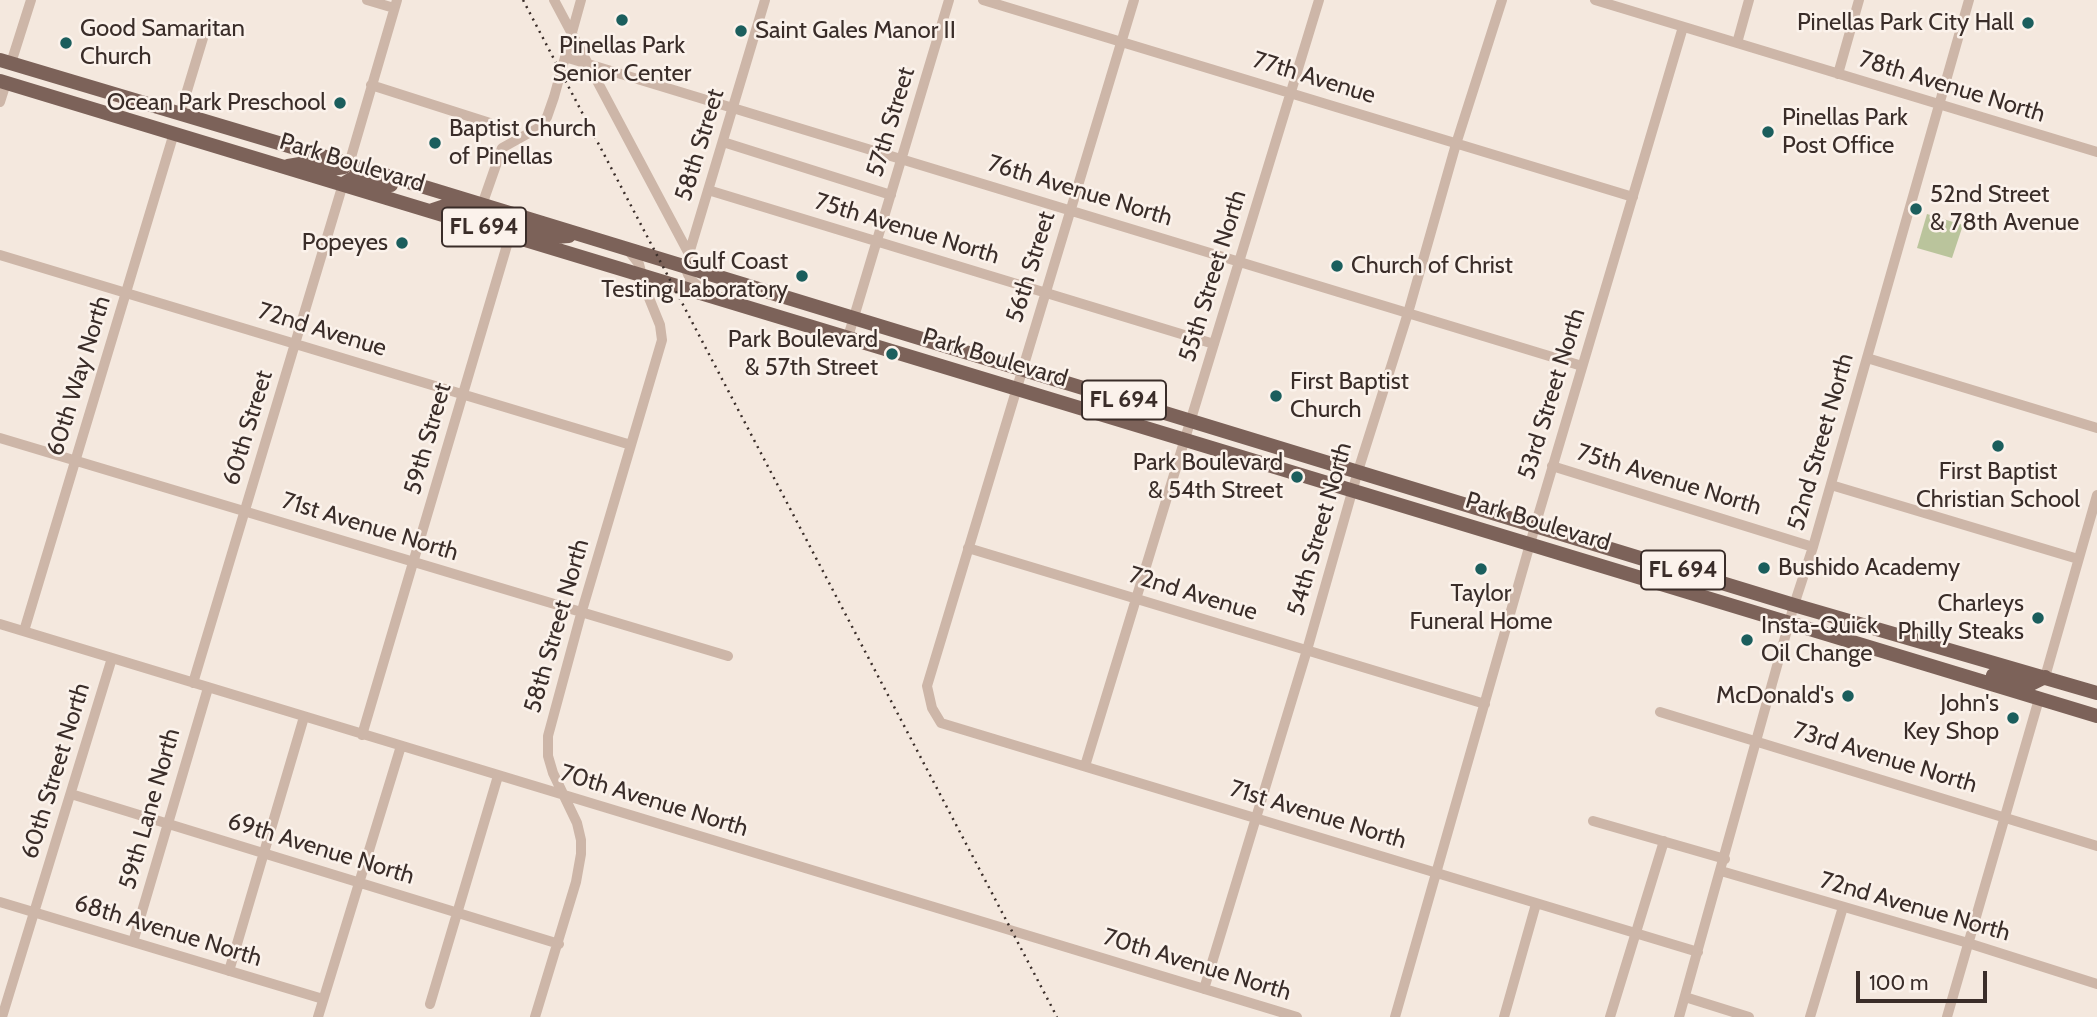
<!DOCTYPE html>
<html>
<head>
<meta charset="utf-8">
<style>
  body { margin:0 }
  #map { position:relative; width:2097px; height:1017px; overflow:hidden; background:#f4e8de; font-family:Cabin,sans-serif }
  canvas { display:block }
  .scale { position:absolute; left:1856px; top:971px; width:131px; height:32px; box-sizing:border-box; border:4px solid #3a2d29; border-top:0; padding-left:9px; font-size:21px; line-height:24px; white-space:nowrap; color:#3a2d29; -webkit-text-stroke:5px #fbf2eb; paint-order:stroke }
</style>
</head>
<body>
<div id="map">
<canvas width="2097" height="1017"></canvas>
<div class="scale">100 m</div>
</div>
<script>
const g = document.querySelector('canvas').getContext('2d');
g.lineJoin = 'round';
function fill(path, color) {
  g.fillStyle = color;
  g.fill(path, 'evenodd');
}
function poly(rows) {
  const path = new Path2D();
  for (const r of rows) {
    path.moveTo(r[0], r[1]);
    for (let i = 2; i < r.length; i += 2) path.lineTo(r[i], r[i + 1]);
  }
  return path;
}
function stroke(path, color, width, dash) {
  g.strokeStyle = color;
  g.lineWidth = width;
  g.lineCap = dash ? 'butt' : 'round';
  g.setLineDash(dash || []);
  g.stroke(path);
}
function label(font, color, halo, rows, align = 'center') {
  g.font = font + ' Cabin,sans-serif';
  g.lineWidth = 5;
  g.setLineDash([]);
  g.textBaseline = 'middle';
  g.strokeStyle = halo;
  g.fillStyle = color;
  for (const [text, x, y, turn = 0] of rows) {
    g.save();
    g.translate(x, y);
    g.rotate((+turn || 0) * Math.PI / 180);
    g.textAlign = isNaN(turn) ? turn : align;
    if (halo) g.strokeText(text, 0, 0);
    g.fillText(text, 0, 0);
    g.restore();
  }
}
fill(poly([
  [1927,214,1963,225,1952,258,1917,248]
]), '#bac49c');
stroke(poly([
  [367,0,394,8],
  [554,0,689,254],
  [983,0,1633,197],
  [1134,0,927,686,932,708,941,723,1698,952],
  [1595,0,2097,152],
  [1737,43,1749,0],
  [565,57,1582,366],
  [11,63,31,0],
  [1838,74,1859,0],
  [371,85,490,123],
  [0,102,6,83],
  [180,114,203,38],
  [723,142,891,195],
  [349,164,397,0],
  [708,190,1214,344],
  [482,205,502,148,538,128,547,117,554,97,581,0],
  [0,255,631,445],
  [707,293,690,279,685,267,765,0],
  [848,337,949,0],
  [1867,358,2097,428],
  [0,438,728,656],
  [1552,466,1813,547],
  [1831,485,2078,559],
  [968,548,1485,704],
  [0,624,1297,1017],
  [24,631,174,133],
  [2045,677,2097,495],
  [193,683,343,184],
  [1660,712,2097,846],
  [362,735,510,235],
  [1085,766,1319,0],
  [71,794,559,944],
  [1593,821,1725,859],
  [1721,871,1968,943,2097,984],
  [0,902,323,999],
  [133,942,208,688],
  [229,971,304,717],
  [1204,989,1307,650,1358,471,1408,313,1456,144,1502,0],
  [1685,997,1749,1017],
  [430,1004,498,776],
  [2,1017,112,658],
  [318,1017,401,746],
  [535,1017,576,882,581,854,581,840,577,823,553,773,548,756,548,736,581,614,662,340,660,325,645,288,639,264,628,250],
  [1395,1017,1538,516,1683,27],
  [1504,1017,1536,904],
  [1610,1017,1664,841],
  [1679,1017,1794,605,1813,547,1969,0],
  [1810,1017,1843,907],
  [1947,1017,2039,699]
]), '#cdb6a8', 10);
stroke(poly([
  [0,60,349,164,1794,605,2097,693],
  [0,81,2097,716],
  [288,166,306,163,332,169,344,167],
  [343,184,353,178,391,185],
  [433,210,445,206,471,211,477,210],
  [523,239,527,233,532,231,554,237,569,236],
  [1993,675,2029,685,2045,677]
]), '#7c6259', 14);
stroke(poly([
  [523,0,1057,1017]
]), '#3a2d29', 2.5, [2, 5]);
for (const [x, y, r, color] of [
  [622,20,7,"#1b5e5d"],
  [2028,23,7,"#1b5e5d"],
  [741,31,7,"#1b5e5d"],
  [66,43,7,"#1b5e5d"],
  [340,103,7,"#1b5e5d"],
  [1768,132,7,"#1b5e5d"],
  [435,143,7,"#1b5e5d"],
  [1916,209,7,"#1b5e5d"],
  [402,243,7,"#1b5e5d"],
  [1337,266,7,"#1b5e5d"],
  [802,276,7,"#1b5e5d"],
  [892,354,7,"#1b5e5d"],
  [1276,396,7,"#1b5e5d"],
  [1998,446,7,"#1b5e5d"],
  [1297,477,7,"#1b5e5d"],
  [1764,568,7,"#1b5e5d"],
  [1481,569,7,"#1b5e5d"],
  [2038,618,7,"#1b5e5d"],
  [1747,640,7,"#1b5e5d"],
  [1848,696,7,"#1b5e5d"],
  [2013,718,7,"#1b5e5d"]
]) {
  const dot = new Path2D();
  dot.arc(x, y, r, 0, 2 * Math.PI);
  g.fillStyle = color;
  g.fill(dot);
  stroke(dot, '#fbf2eb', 2.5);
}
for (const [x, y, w] of [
  [484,227,84],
  [1124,400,84],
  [1683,570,84]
]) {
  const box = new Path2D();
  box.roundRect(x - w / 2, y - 19.5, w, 39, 5);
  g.fillStyle = '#fbf2eb';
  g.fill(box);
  stroke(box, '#3a2d29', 2);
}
label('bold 23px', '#3a2d29', null, [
  ["FL 694",484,227],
  ["FL 694",1124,400],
  ["FL 694",1683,570]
]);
label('24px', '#3a2d29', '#fbf2eb', [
  ["Pinellas Park City Hall",2014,23],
  ["Good Samaritan",80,29,"left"],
  ["Church",80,57,"left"],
  ["Saint Gales Manor II",755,31,"left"],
  ["Pinellas Park",622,46,"center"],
  ["Senior Center",622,74,"center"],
  ["Ocean Park Preschool",326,103],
  ["Pinellas Park",1782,118,"left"],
  ["Post Office",1782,146,"left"],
  ["Baptist Church",449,129,"left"],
  ["of Pinellas",449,157,"left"],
  ["52nd Street",1930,195,"left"],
  ["& 78th Avenue",1930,223,"left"],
  ["Popeyes",388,243],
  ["Gulf Coast",788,262],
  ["Testing Laboratory",788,290],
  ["Church of Christ",1351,266,"left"],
  ["Park Boulevard",878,340],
  ["& 57th Street",878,368],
  ["First Baptist",1290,382,"left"],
  ["Church",1290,410,"left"],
  ["Park Boulevard",1283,463],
  ["& 54th Street",1283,491],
  ["First Baptist",1998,472,"center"],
  ["Christian School",1998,500,"center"],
  ["Bushido Academy",1778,568,"left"],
  ["Taylor",1481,594,"center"],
  ["Funeral Home",1481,622,"center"],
  ["Charleys",2024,604],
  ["Philly Steaks",2024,632],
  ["Insta-Quick",1761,626,"left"],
  ["Oil Change",1761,654,"left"],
  ["McDonald's",1834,696],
  ["John's",1999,704],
  ["Key Shop",1999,732]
], 'right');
label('24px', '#3a2d29', '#fbf2eb', [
  ["77th Avenue",1314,78,17],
  ["78th Avenue North",1952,87,17],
  ["57th Street",891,122,-73],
  ["58th Street",700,145,-73],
  ["Park Boulevard",352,163,17],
  ["76th Avenue North",1080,191,17],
  ["75th Avenue North",907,229,17],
  ["56th Street",1031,267,-73],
  ["55th Street North",1213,276,-73],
  ["72nd Avenue",322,330,17],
  ["Park Boulevard",995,358,17],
  ["60th Way North",79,376,-73],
  ["53rd Street North",1552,394,-73],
  ["60th Street",248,428,-73],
  ["59th Street",428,439,-74],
  ["52nd Street North",1821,442,-74],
  ["75th Avenue North",1669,480,17],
  ["Park Boulevard",1538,522,17],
  ["71st Avenue North",370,527,17],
  ["54th Street North",1320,529,-74],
  ["72nd Avenue",1193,594,17],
  ["58th Street North",557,626,-74],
  ["73rd Avenue North",1885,758,17],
  ["60th Street North",56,771,-73],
  ["70th Avenue North",654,801,17],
  ["59th Lane North",150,809,-74],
  ["71st Avenue North",1318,815,17],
  ["69th Avenue North",321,849,17],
  ["72nd Avenue North",1915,907,16],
  ["68th Avenue North",168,931,17],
  ["70th Avenue North",1197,965,17]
]);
</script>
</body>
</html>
